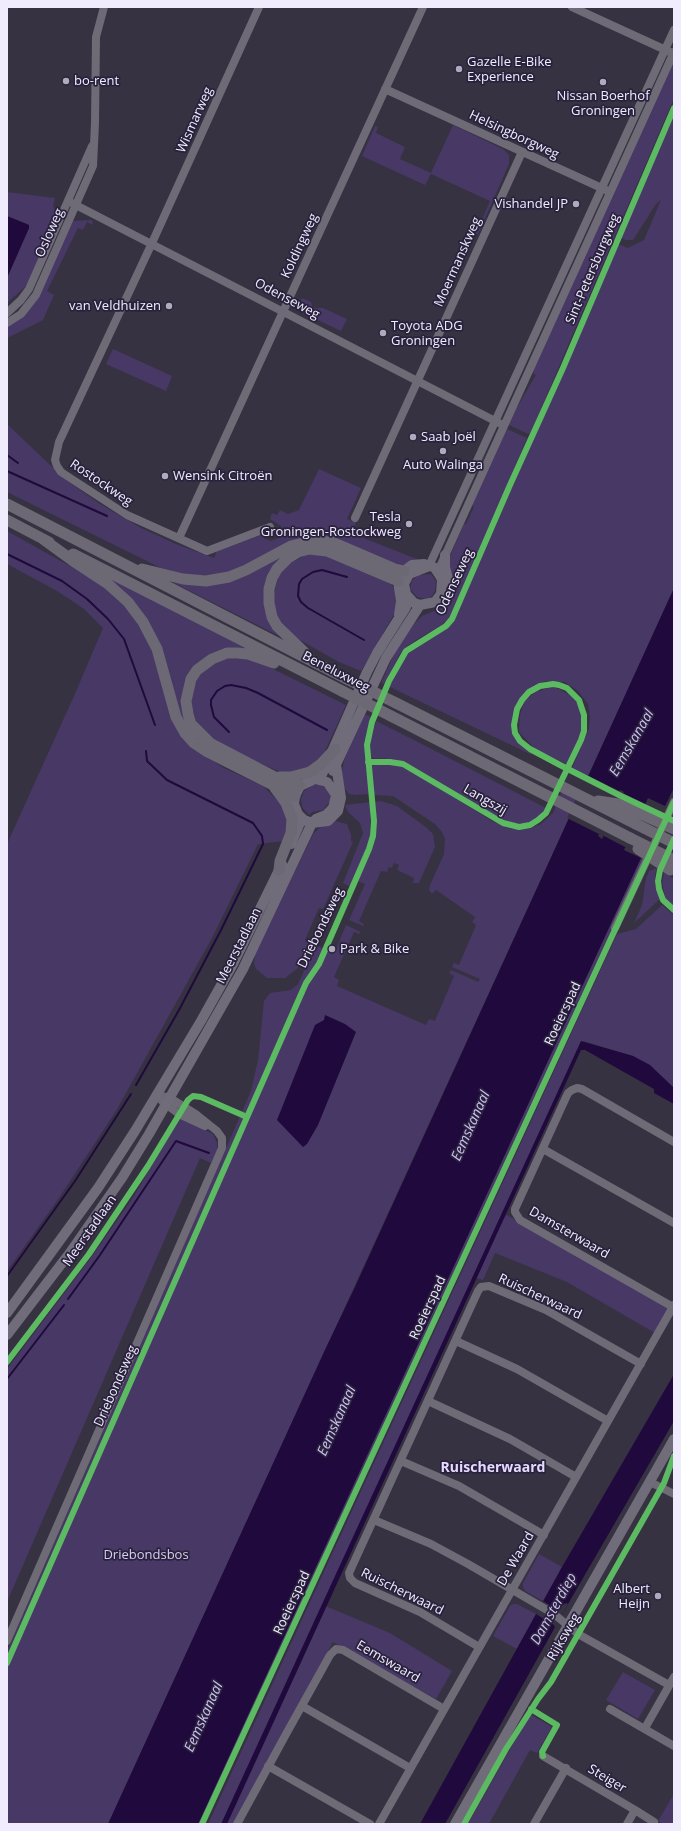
<!DOCTYPE html>
<html>
<head>
<meta charset="utf-8">
<style>
  body { margin:0 }
  #map { position:relative; width:681px; height:1831px; overflow:hidden; background:#373241; font-family:"Open Sans",sans-serif }
  canvas { display:block }
  .frame { position:absolute; inset:0; border:8px solid #f0ecfe; pointer-events:none }
</style>
</head>
<body>
<div id="map">
<canvas width="681" height="1831"></canvas>
<div class="frame"></div>
</div>
<script>
const g = document.querySelector('canvas').getContext('2d');
g.lineJoin = 'round';
function fill(path, color) {
  g.fillStyle = color;
  g.fill(path, 'evenodd');
}
function poly(rows) {
  const path = new Path2D();
  for (const r of rows) {
    path.moveTo(r[0], r[1]);
    for (let i = 2; i < r.length; i += 2) path.lineTo(r[i], r[i + 1]);
  }
  return path;
}
function stroke(path, color, width, dash) {
  g.strokeStyle = color;
  g.lineWidth = width;
  g.lineCap = dash ? 'butt' : 'round';
  g.setLineDash(dash || []);
  g.stroke(path);
}
function label(font, color, halo, rows, align = 'center') {
  g.font = font + ' "Open Sans",sans-serif';
  g.lineWidth = 3.5;
  g.setLineDash([]);
  g.textBaseline = 'middle';
  g.strokeStyle = halo;
  g.fillStyle = color;
  for (const [text, x, y, turn = 0] of rows) {
    g.save();
    g.translate(x, y);
    g.rotate((+turn || 0) * Math.PI / 180);
    g.textAlign = isNaN(turn) ? turn : align;
    if (halo) g.strokeText(text, 0, 0);
    g.fillText(text, 0, 0);
    g.restore();
  }
}
fill(poly([
  [674,58,674,98,531,432,528,434,507,424,536,375,533,373,536,360],
  [674,114,674,588,586,781,570,773,589,729,590,717,588,704,578,691,565,682,546,681,534,685,519,701,514,717,514,734,532,755,390,687,405,655,416,646,448,627,457,615,618,244,628,248,644,240,661,200,656,204,633,240,626,240,621,238],
  [453,125,503,149,509,155,509,164,478,234,475,235,490,201,431,174,425,185,362,156,375,126,378,127,376,133,405,147,400,159,431,173],
  [7,192,55,198,53,206,58,215,26,286,7,303,7,278,29,228,29,225,7,216],
  [92,220,93,225,87,222,83,230,78,228,47,291,54,295,43,320,7,338,7,326,22,316,72,221],
  [302,298,311,302,313,308,323,308,347,319,341,331,301,312,298,306],
  [113,349,172,376,166,391,106,364],
  [7,424,66,480,100,504,141,528,176,544,214,558,217,551,261,535,265,539,271,541,279,538,282,531,281,526,270,519,272,513,277,515,280,510,288,514,299,510,319,469,361,488,347,519,356,523,351,533,419,560,401,566,350,545,263,556,231,571,217,575,190,576,161,568,7,492],
  [505,428,527,438,450,618,440,626,416,640,405,648,400,654,384,684,381,683,395,652,414,624,422,616,441,608,448,601,452,587,448,560,464,524,466,524,474,507,472,505],
  [7,531,95,580,116,597,134,617,148,641,158,668,167,700,207,757,224,768,263,786,282,805,288,822,284,841,258,844,212,938,116,1111,59,1198,7,1271,7,844,74,696,103,628,84,609,57,591,7,564],
  [289,552,266,596,289,641,172,582,197,585],
  [308,554,327,554,390,582,395,590,396,611,361,671,339,662,298,639,282,624,276,613,273,599,278,576,288,564],
  [99,573,249,649,212,654,203,659,196,665,182,705,219,753,196,738,179,714,159,647],
  [431,574,436,581,435,591,432,596,426,599,417,597,410,589,412,580,419,575],
  [226,658,246,659,269,667,346,705,321,760,306,771,283,773,221,746,207,738,196,721,192,710,191,698,193,688,198,678,207,667],
  [550,687,557,688,570,695,578,704,583,718,581,733,567,764,536,750,519,732,520,715,524,702,534,693],
  [365,714,371,717,365,751,370,794,355,795,349,794,344,788,341,776,345,757],
  [376,721,414,740,546,808,537,818,527,823,510,824,496,817,404,762,391,759,372,758,370,752,370,741],
  [375,763,390,763,409,769,492,821,511,829,528,829,541,824,553,813,564,786,580,794,108,1824,7,1824,7,1667,304,988,317,971,327,951,334,954,346,925,361,932,359,934,354,932,334,977,339,980,337,986,426,1025,429,1019,435,1021,454,976,449,973,451,970,478,982,480,979,452,967,454,963,459,965,476,925,472,922,475,917,436,890,432,894,429,890,430,885,444,854,445,839,442,832,435,824,393,796,374,795,371,766],
  [313,785,320,785,325,788,330,794,330,801,323,810,312,812,309,815,302,807,301,799,304,791],
  [381,801,397,806,427,828,433,834,435,847,419,883,413,883,414,878,397,870,399,865,394,863,392,868,389,867,387,872,381,871,359,921,364,924,363,926,349,920,365,884,358,881,375,836,375,802],
  [371,802,370,838,351,887,343,883,363,833,360,823,348,812,345,805],
  [335,821,347,824,351,835,351,841,353,842,336,880,323,909,319,908,305,940,309,942,308,944,298,968,285,978,267,978,256,969,254,963,255,954,313,834,319,828],
  [641,858,645,860,201,1824,198,1824],
  [657,868,655,875,655,885,660,899,634,923,642,905,646,878,649,871],
  [664,873,674,879,674,908,666,901,662,883],
  [662,905,674,915,674,1088,665,1079,633,1056,583,1041,503,1213,670,1308,655,1333,567,1282,495,1253,483,1280,474,1277,323,1605,390,1633,452,1671,436,1699,333,1642,233,1824,208,1824,617,934,636,929],
  [316,945,324,949,314,969,303,983,7,1659,7,1652,19,1624,251,1091,258,1060,264,1001,270,993,291,990,298,984],
  [180,1118,213,1134,217,1143,217,1150,211,1163,200,1158,7,1602,7,1369,93,1255,134,1196],
  [539,1554,562,1567,543,1601,525,1591,523,1587,523,1583],
  [513,1604,517,1604,536,1614,517,1649,493,1636,510,1606],
  [623,1672,655,1690,638,1719,606,1700],
  [530,1714,552,1727,537,1753,530,1750,489,1824,468,1824],
  [674,1794,674,1824,663,1824,658,1821]
]), '#473866');
fill(poly([
  [7,216,29,225,29,228,7,278],
  [674,588,674,788,665,806,648,798,624,850,641,858,198,1824,108,1824,324,1352,354,1289],
  [620,790,624,792,602,839,598,836],
  [325,1015,345,1024,356,1032,318,1125,307,1144,303,1147,277,1120,315,1025,324,1020],
  [581,1041,633,1056,650,1065,674,1088,674,1104,654,1093,654,1089,585,1050,581,1050,227,1824,221,1824],
  [674,1374,674,1421,568,1604,445,1824,420,1824,562,1567]
]), '#20093c');
fill(poly([
  [587,775,647,805,627,848,602,835,621,793,601,835,567,818],
  [543,1601,556,1609,566,1603,568,1604,555,1628,554,1625,536,1614]
]), '#373241');
stroke(poly([
  [7,455,18,463],
  [7,471,107,516],
  [7,554,62,581,87,599,108,619,124,639,155,725],
  [347,577,322,570,313,572,302,579,299,584,298,596,301,602,308,608,364,640],
  [229,732,214,717,211,705,211,700,217,691,225,686,231,685,246,688,258,693,327,730],
  [136,1085,179,1010,221,930,263,844,262,836,253,823,167,780,147,761,146,751],
  [7,1276,75,1181,131,1094],
  [68,1299,100,1255,176,1141,209,1153],
  [7,1379,64,1305]
]), '#20093c', 2);
stroke(poly([
  [259,7,152,243,59,442,55,460,57,466,61,472,127,515,207,551,270,527],
  [572,7,670,52],
  [385,89,606,190],
  [68,201,499,423],
  [7,313,21,300,29,289,92,146],
  [7,323,21,314,36,295,93,166,95,123,96,37,104,7],
  [355,518,522,152],
  [179,538,423,7],
  [429,566,674,30],
  [438,571,674,52],
  [615,928,674,802],
  [162,1101,179,1114,205,1126],
  [543,1149,674,1223],
  [673,1307,520,1220,515,1212,515,1209,568,1093,572,1090,577,1088,582,1089,674,1142],
  [456,1341,517,1369,608,1421],
  [428,1401,510,1439,576,1477],
  [401,1461,459,1486,544,1535],
  [650,1482,674,1494],
  [374,1520,431,1544,468,1564,554,1614,578,1634,669,1685],
  [7,1641,222,1148,222,1138,217,1131,197,1115,170,1098,157,1095],
  [479,1647,420,1612,355,1583,350,1578,349,1573,478,1291,481,1287,489,1286,546,1310,641,1364],
  [302,1706,410,1768],
  [610,1709,674,1746],
  [645,1728,674,1677],
  [543,1756,635,1810,627,1824],
  [268,1766,370,1824],
  [635,1810,654,1822],
  [237,1824,285,1736,330,1655,336,1649,343,1650,444,1709],
  [379,1824,674,1305],
  [534,1824,566,1768]
]), '#6e6b77', 8);
stroke(poly([
  [445,555,445,567,449,583],
  [399,615,401,601,398,581,404,571,412,565,424,564,433,567,435,568,442,579,441,594,435,602,420,605,414,603,406,594,404,584,409,574,429,566],
  [333,771,386,658,420,605],
  [320,779,367,672,377,653,406,607,408,598],
  [291,844,302,818],
  [7,1313,98,1188,135,1131,201,1021,233,964,282,864],
  [7,1335,69,1254,122,1178,149,1134,243,969,312,823,316,819,326,815,333,808,336,795,327,782,315,779,300,786,295,796,294,804,298,814,304,820,312,823,328,821,338,811,341,798,336,765],
  [455,1824,674,1439]
]), '#706c7a', 10);
stroke(poly([
  [7,504,347,679],
  [7,520,49,542],
  [43,539,76,563,108,584,128,602,143,622,157,649,176,717,185,733,194,743,206,751,295,796],
  [73,554,342,691],
  [142,569,183,579,206,581,229,577,246,570,291,546,311,541,332,542,395,569,404,571],
  [304,652,277,626,272,617,269,603,269,589,272,578,277,569,288,558,298,552,309,549,327,551,398,581],
  [274,663,248,654,237,653,227,653,212,659,197,670,191,679,186,701,188,714,191,724,210,743,277,778,300,786],
  [396,703,636,824],
  [391,716,630,838],
  [279,777,291,777,310,772,321,764,335,749],
  [275,788,286,803,292,819,291,833,280,861,279,870],
  [598,801,618,804,641,814]
]), '#6c6874', 11);
stroke(poly([
  [347,679,396,703],
  [342,691,391,716],
  [641,814,674,829],
  [636,824,674,843],
  [630,838,674,860],
  [638,849,670,870]
]), '#6c6874', 11);
stroke(poly([
  [368,762,390,762,403,764,503,823,519,827,530,825,538,820,546,813,581,740,584,731,584,715,579,700,567,688,559,685,553,684,540,686,529,692,522,700,517,709,514,725,515,733,520,741,530,749,560,765,621,796,674,821],
  [674,839,660,870,658,881,659,889,663,900,674,910],
  [7,1362,89,1254,148,1166,188,1100,193,1096,201,1097,247,1117],
  [7,1663,306,983,319,964,369,849,373,836,374,821,367,745,372,722,389,681,406,651,446,626,452,619,510,485,563,368,674,108],
  [531,1709,557,1725,542,1752,543,1756],
  [202,1824,674,802],
  [464,1824,506,1749,538,1699,551,1682,664,1483,674,1456]
]), '#5cba63', 6);
for (const [x, y, r, color] of [
  [459,69,4,"#afabbc"],
  [66,81,4,"#afabbc"],
  [603,82,4,"#afabbc"],
  [576,204,4,"#afabbc"],
  [169,306,4,"#afabbc"],
  [383,333,4,"#afabbc"],
  [413,437,4,"#afabbc"],
  [443,451,4,"#afabbc"],
  [165,476,4,"#afabbc"],
  [409,524,4,"#afabbc"],
  [332,949,4,"#afabbc"],
  [658,1596,4,"#afabbc"]
]) {
  const dot = new Path2D();
  dot.arc(x, y, r, 0, 2 * Math.PI);
  g.fillStyle = color;
  g.fill(dot);
  stroke(dot, '#2a223d', 1.5);
}
label('13px', '#f0ecfe', '#2a223d', [
  ["Gazelle E-Bike",467,62],
  ["Experience",467,77],
  ["bo-rent",74,81],
  ["Nissan Boerhof",603,96,"center"],
  ["Groningen",603,111,"center"],
  ["Vishandel JP",568,204,"right"],
  ["van Veldhuizen",161,306,"right"],
  ["Toyota ADG",391,326],
  ["Groningen",391,341],
  ["Saab Joël",421,437],
  ["Auto Walinga",443,465,"center"],
  ["Wensink Citroën",173,476],
  ["Tesla",401,517,"right"],
  ["Groningen-Rostockweg",401,532,"right"],
  ["Park & Bike",340,949],
  ["Albert",650,1589,"right"],
  ["Heijn",650,1604,"right"]
], 'left');
label('13px', '#f0ecfe', '#2a223d', [
  ["Wismarweg",195,120,-66],
  ["Helsingborgweg",514,135,25],
  ["Osloweg",50,233,-66],
  ["Koldingweg",300,246,-65],
  ["Moermanskweg",458,262,-66],
  ["Sint-Petersburgweg",593,269,-67],
  ["Odenseweg",287,299,28],
  ["Rostockweg",101,483,34],
  ["Odenseweg",455,582,-65],
  ["Beneluxweg",336,672,27],
  ["Langszij",485,800,30],
  ["Driebondsweg",321,928,-64],
  ["Meerstadlaan",239,946,-63],
  ["Roeierspad",563,1014,-65],
  ["Meerstadlaan",90,1231,-55],
  ["Damsterwaard",569,1233,30],
  ["Ruischerwaard",540,1297,25],
  ["Roeierspad",428,1308,-65],
  ["Driebondsweg",116,1386,-66],
  ["De Waard",516,1559,-60],
  ["Ruischerwaard",402,1592,26],
  ["Roeierspad",292,1603,-65],
  ["Rijksweg",564,1637,-60],
  ["Eemswaard",388,1662,30],
  ["Steiger",607,1779,31]
]);
label('13px', '#d6cdf1', '#2a223d', [
  ["Driebondsbos",146,1555]
]);
label('italic 14px', '#cebff5', '#2a223d', [
  ["Eemskanaal",632,743,-60],
  ["Eemskanaal",471,1126,-66],
  ["Eemskanaal",337,1421,-66],
  ["Damsterdiep",554,1609,-61],
  ["Eemskanaal",204,1717,-66]
]);
label('bold 14px', '#e4dbff', '#2a223d', [
  ["Ruischerwaard",493,1468]
]);
</script>
</body>
</html>
